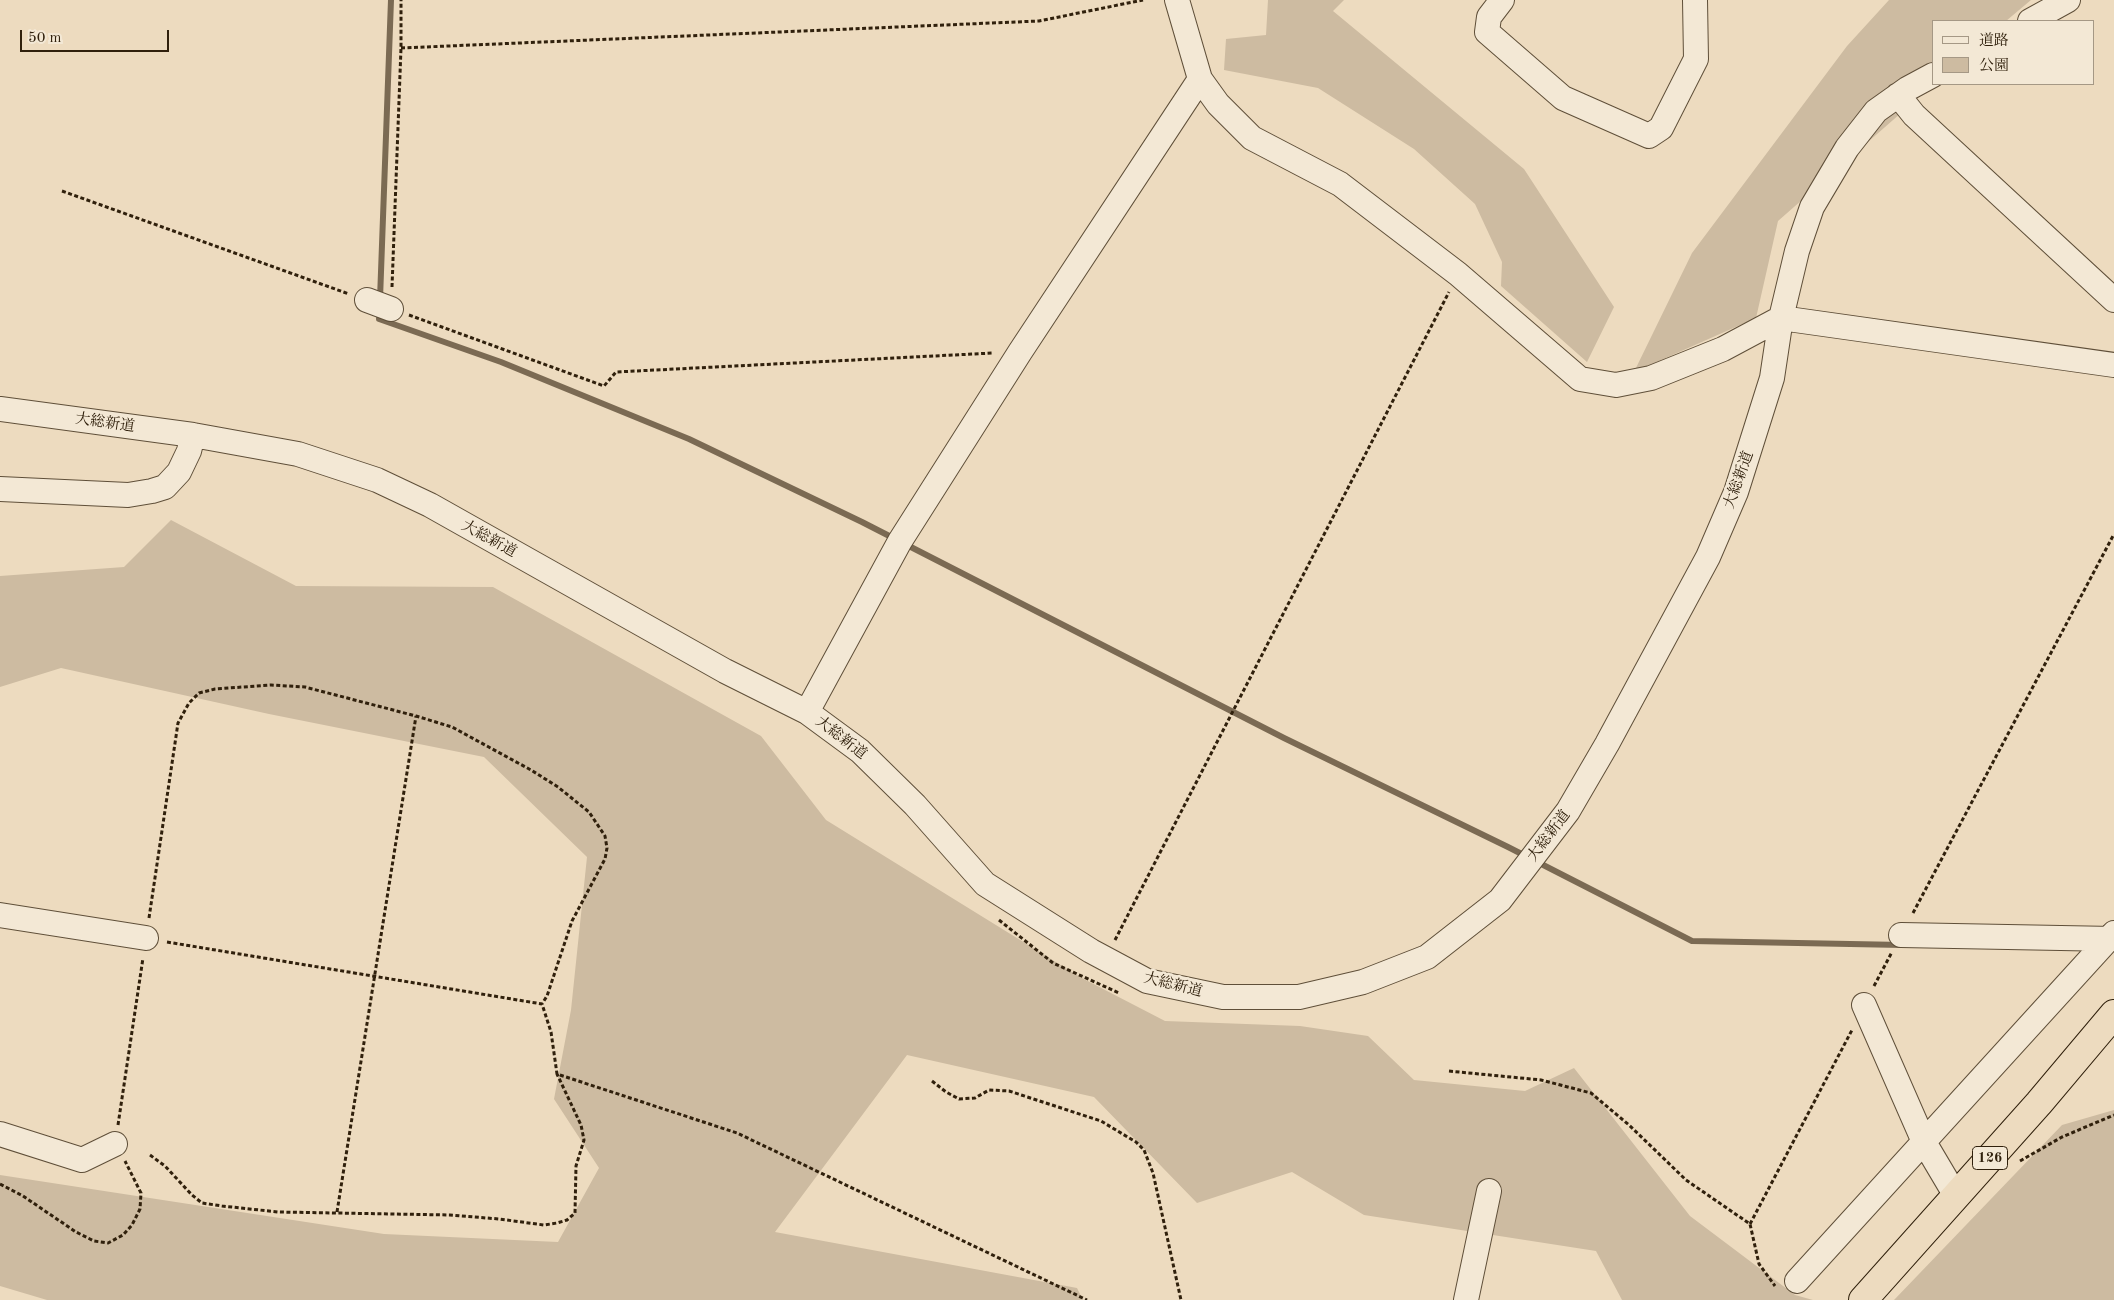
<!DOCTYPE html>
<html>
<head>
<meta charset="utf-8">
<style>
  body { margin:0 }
  #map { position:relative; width:2114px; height:1300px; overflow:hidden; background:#eddbbf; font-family:"Old Standard TT","Noto Serif JP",serif }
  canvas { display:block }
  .legend { position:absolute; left:1932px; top:20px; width:162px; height:65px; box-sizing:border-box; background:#f3e8d5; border:1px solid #a59885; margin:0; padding:6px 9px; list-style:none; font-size:15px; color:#30200c }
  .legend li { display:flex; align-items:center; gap:10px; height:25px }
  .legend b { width:25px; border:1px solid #a59885 }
  .scale { position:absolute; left:20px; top:30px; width:149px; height:22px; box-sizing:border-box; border:2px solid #30200c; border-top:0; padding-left:6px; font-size:15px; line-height:18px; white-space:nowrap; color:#30200c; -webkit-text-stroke:4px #f3e8d5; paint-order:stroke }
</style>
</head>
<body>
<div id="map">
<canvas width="2114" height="1300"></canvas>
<ul class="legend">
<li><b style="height:6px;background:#f3e8d5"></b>道路</li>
<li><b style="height:14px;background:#cdbba1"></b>公園</li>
</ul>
<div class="scale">50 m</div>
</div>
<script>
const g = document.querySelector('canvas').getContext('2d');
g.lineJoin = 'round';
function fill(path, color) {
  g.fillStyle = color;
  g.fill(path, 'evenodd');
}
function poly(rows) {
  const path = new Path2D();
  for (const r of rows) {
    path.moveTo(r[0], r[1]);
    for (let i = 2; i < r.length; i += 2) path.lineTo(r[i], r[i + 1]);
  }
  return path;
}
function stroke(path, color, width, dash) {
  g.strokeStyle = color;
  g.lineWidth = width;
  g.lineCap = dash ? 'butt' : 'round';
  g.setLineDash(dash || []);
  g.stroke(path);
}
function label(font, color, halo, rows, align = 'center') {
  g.font = font + ' "Old Standard TT","Noto Serif JP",serif';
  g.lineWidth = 5;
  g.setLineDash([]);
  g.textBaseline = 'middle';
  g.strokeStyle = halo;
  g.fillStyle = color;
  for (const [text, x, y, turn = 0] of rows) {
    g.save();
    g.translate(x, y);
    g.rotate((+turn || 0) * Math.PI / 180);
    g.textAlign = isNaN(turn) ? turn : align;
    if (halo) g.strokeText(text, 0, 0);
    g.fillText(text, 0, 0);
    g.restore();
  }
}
fill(poly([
  [1268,0,1344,0,1333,11,1524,169,1614,307,1587,362,1501,286,1502,262,1475,204,1414,149,1318,88,1224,70,1226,39,1266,35],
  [1889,0,2031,0,2006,21,1933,21,1933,84,1934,84,1778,221,1756,318,1634,372,1692,253,1847,46],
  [171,520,296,586,493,587,761,736,826,820,1080,977,1165,1021,1300,1026,1368,1036,1414,1080,1525,1091,1574,1068,1690,1216,1795,1295,1813,1300,1622,1300,1596,1251,1364,1215,1292,1172,1197,1203,1094,1097,907,1055,775,1232,1077,1288,1083,1300,47,1300,0,1286,0,1175,384,1234,558,1242,599,1168,554,1099,571,1010,587,857,484,757,269,714,61,668,0,687,0,576,124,567],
  [2114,1110,2114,1300,1894,1300,2062,1125]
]), '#cdbba1');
stroke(poly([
  [380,299,391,0],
  [380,309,379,319,501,362,689,439,862,522,1284,738,1508,847,1692,941,1903,945]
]), '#7b6a53', 6);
const minor = poly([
  [1177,0,1200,79,1218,104,1252,138,1340,184,1458,274,1580,379,1616,385,1651,378,1723,349,1781,318,2114,365],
  [1502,0,1489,17,1487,32,1563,98,1649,136,1661,128,1696,59,1695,0],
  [2030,21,2068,0],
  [1898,95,1914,115,2114,300],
  [367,300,391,309],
  [0,409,193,435,298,454,377,480,430,505,725,671,807,712,860,751,915,805,985,884,1091,951,1147,981,1223,997,1299,997,1363,982,1427,957,1500,900,1568,811,1607,744,1708,557,1736,492,1772,378,1781,318,1797,251,1812,207,1847,148,1876,111,1907,89,1933,75],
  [0,489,128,495,152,491,165,487,179,472,189,451,193,435],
  [807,712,900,541,1020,352,1200,79],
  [0,915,146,938],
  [1901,935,2114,939],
  [1864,1005,1924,1142,1956,1196],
  [0,1134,82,1160,115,1144],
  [1797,1281,2114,933],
  [1466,1300,1489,1191]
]);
const highway = poly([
  [1863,1300,2039,1103,2114,1014]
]);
stroke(minor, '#5f4f39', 26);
stroke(highway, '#30200c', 30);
stroke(poly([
  [401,48,1039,21,1143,0],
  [62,191,349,294],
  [392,287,401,48,401,0],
  [409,315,604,386,616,372,993,353],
  [1913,913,2114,534],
  [149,918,178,723,189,703,199,693,215,689,271,685,305,687,416,716,452,727,531,770,558,787,589,812,605,836,607,848,605,859,572,921,547,996,542,1004],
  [999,920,1053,963,1119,993],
  [1115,940,1449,292],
  [167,942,542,1004,551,1032,557,1074,737,1133,1087,1300],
  [1874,986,1892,952],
  [1449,1071,1541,1080,1591,1093,1629,1125,1686,1180,1750,1224,1759,1264,1775,1286],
  [932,1081,946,1092,959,1099,975,1098,989,1090,1009,1091,1101,1121,1136,1142,1144,1150,1153,1173,1181,1300],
  [118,1125,143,958],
  [150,1155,165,1166,192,1195,202,1203,222,1206,278,1212,450,1215,499,1219,544,1225,557,1223,567,1220,575,1213,576,1166,584,1140,581,1125,557,1074],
  [2020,1161,2062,1137,2114,1115],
  [0,1184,23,1196,76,1232,94,1241,108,1243,123,1235,132,1225,140,1209,141,1193,125,1161],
  [337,1212,416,716],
  [1750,1224,1852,1030]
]), '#30200c', 3, [4, 2.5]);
stroke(minor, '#f3e8d5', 24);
stroke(highway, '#eddbbf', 28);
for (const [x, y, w] of [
  [1990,1158,35]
]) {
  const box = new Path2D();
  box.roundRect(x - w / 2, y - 11.5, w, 23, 4);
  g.fillStyle = '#f3e8d5';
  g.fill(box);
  stroke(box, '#30200c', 1);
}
label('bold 14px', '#30200c', null, [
  ["126",1990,1158]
]);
label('15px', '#30200c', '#f3e8d5', [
  ["大総新道",105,423,8],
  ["大総新道",1739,480,-70],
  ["大総新道",489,539,29],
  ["大総新道",841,738,38],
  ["大総新道",1549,836,-53],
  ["大総新道",1173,985,14]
]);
</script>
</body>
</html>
